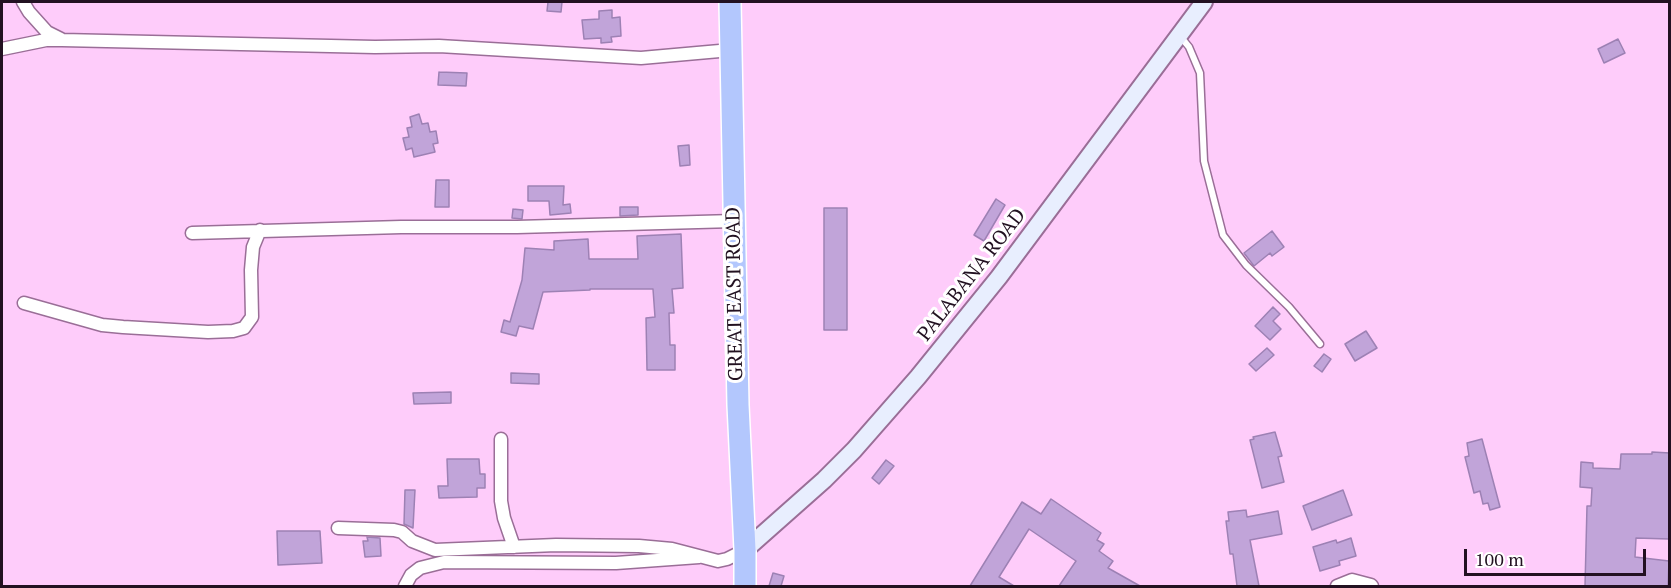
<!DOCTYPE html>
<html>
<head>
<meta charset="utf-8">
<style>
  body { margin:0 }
  #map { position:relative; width:1671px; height:588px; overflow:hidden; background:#feccfa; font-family:"PT Serif",serif }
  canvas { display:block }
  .frame { position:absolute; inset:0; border:3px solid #221121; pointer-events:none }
  .scale { position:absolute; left:1464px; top:549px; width:182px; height:27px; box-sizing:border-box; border:3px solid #221121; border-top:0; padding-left:8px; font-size:18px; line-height:21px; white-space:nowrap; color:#221121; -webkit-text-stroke:4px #fff; paint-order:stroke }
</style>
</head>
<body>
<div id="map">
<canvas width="1671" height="588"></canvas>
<div class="frame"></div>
<div class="scale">100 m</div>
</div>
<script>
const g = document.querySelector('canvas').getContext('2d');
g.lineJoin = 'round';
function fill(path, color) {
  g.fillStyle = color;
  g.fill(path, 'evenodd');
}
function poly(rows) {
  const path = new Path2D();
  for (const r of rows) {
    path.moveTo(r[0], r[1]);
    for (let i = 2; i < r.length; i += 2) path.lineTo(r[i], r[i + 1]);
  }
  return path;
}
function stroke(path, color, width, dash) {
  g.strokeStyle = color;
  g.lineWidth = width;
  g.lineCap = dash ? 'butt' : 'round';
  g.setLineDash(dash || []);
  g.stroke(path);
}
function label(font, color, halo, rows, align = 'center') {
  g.font = font + ' "PT Serif",serif';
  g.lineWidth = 6;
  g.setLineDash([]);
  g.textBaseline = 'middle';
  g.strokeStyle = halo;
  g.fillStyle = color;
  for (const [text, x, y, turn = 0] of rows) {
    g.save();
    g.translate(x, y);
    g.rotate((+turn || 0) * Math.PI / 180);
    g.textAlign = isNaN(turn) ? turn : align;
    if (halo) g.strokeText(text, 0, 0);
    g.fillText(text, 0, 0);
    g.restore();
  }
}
const building = poly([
  [548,2,562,2,561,12,547,11,548,2],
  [612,10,612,18,620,17,621,36,611,37,612,42,601,43,601,38,584,39,582,20,599,19,599,11,612,10],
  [1618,39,1625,53,1604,63,1598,49,1618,39],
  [439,72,467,73,466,86,438,85,439,72],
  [419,114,422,124,428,123,430,132,436,131,438,143,433,144,435,152,414,157,412,148,406,150,403,138,409,137,407,128,412,127,410,117,419,114],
  [689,145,690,165,680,166,678,146,689,145],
  [436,180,449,180,449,207,435,207,436,180],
  [528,186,564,186,563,205,570,204,571,213,550,215,549,201,528,201,528,186],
  [996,199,1005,205,984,241,974,235,996,199],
  [620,207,638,207,638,215,620,216,620,207],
  [824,208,847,208,847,330,824,330,824,208],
  [513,209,523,210,522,219,512,218,513,209],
  [1272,231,1284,247,1272,256,1270,253,1254,266,1244,253,1272,231],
  [681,234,683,288,672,289,674,313,669,313,670,345,675,345,675,370,647,370,646,318,655,317,653,289,590,289,590,290,543,292,533,329,519,326,516,336,501,332,504,320,510,322,522,280,525,248,554,250,554,241,588,239,589,259,638,259,637,236,681,234],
  [1273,307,1280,314,1273,321,1281,329,1270,340,1255,326,1273,307],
  [1366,331,1377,348,1355,361,1345,344,1366,331],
  [1267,348,1274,355,1256,371,1249,364,1267,348],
  [1324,354,1331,359,1322,372,1314,366,1324,354],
  [511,373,539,374,539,384,511,383,511,373],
  [451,392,451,403,414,404,413,393,451,392],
  [1275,432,1282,456,1278,457,1284,482,1262,488,1250,440,1254,439,1253,437,1275,432],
  [1482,439,1500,507,1490,510,1488,503,1483,504,1480,491,1474,493,1465,457,1469,456,1467,443,1482,439],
  [1652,452,1670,453,1669,539,1636,538,1635,557,1669,561,1668,586,1585,586,1587,506,1591,506,1592,488,1580,487,1581,462,1593,463,1593,468,1620,469,1621,454,1652,454,1652,452],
  [447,459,479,459,480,474,485,474,485,488,477,488,477,497,439,498,438,486,448,486,447,459],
  [886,460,894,466,879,484,872,478,886,460],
  [405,490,415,490,413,528,404,524,405,490],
  [1343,490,1352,515,1312,530,1303,506,1343,490],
  [1051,499,1101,533,1097,540,1104,544,1099,551,1113,561,1108,568,1140,586,1059,586,1076,561,1029,529,999,577,1014,586,970,586,1022,502,1041,514,1051,499],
  [1246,510,1247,517,1278,511,1282,534,1250,540,1259,586,1237,586,1233,554,1230,554,1226,521,1229,521,1228,512,1246,510],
  [277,531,320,531,322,563,278,565,277,531],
  [367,537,380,538,381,556,365,557,363,541,368,541,367,537],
  [1351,538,1356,556,1339,561,1340,565,1320,571,1313,547,1336,540,1337,543,1351,538],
  [773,573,784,576,781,586,769,586,773,573]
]);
fill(building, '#c1a4d9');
stroke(building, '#9d81b4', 1.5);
const lane = poly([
  [1180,36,1189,47,1200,73,1204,161,1223,235,1246,265,1289,307,1320,344]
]);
const street = poly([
  [23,2,29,12,47,32,61,39],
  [2,49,46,40,62,40,375,47,439,46,641,58,731,50],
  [192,233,401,227,517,227,734,221],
  [24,303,102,325,123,327,208,332,233,331,244,328,252,317,251,270,253,247,260,230],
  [501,439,501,501,504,518,514,547],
  [338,528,394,530,402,532,412,541,435,550,556,545,639,546,672,549,718,561,727,559,745,550],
  [405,586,411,575,420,568,444,562,616,563,699,557],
  [1337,586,1352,580,1371,585,1372,586]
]);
const secondary = poly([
  [745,550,824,480,854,450,918,377,999,277,1204,2]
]);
const highway = poly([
  [730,2,738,405,745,550,745,586]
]);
stroke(lane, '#9a6e97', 9);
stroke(street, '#9a6e97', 15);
stroke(secondary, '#9a6e97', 20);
stroke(highway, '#fff', 24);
stroke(lane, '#fff', 6);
stroke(street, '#fff', 12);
stroke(secondary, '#e8eefe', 16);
stroke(highway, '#b3c7fd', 21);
label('20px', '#221121', '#fff', [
  ["PALABANA ROAD",972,275,-52],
  ["GREAT EAST ROAD",735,294,-91]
]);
</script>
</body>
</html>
